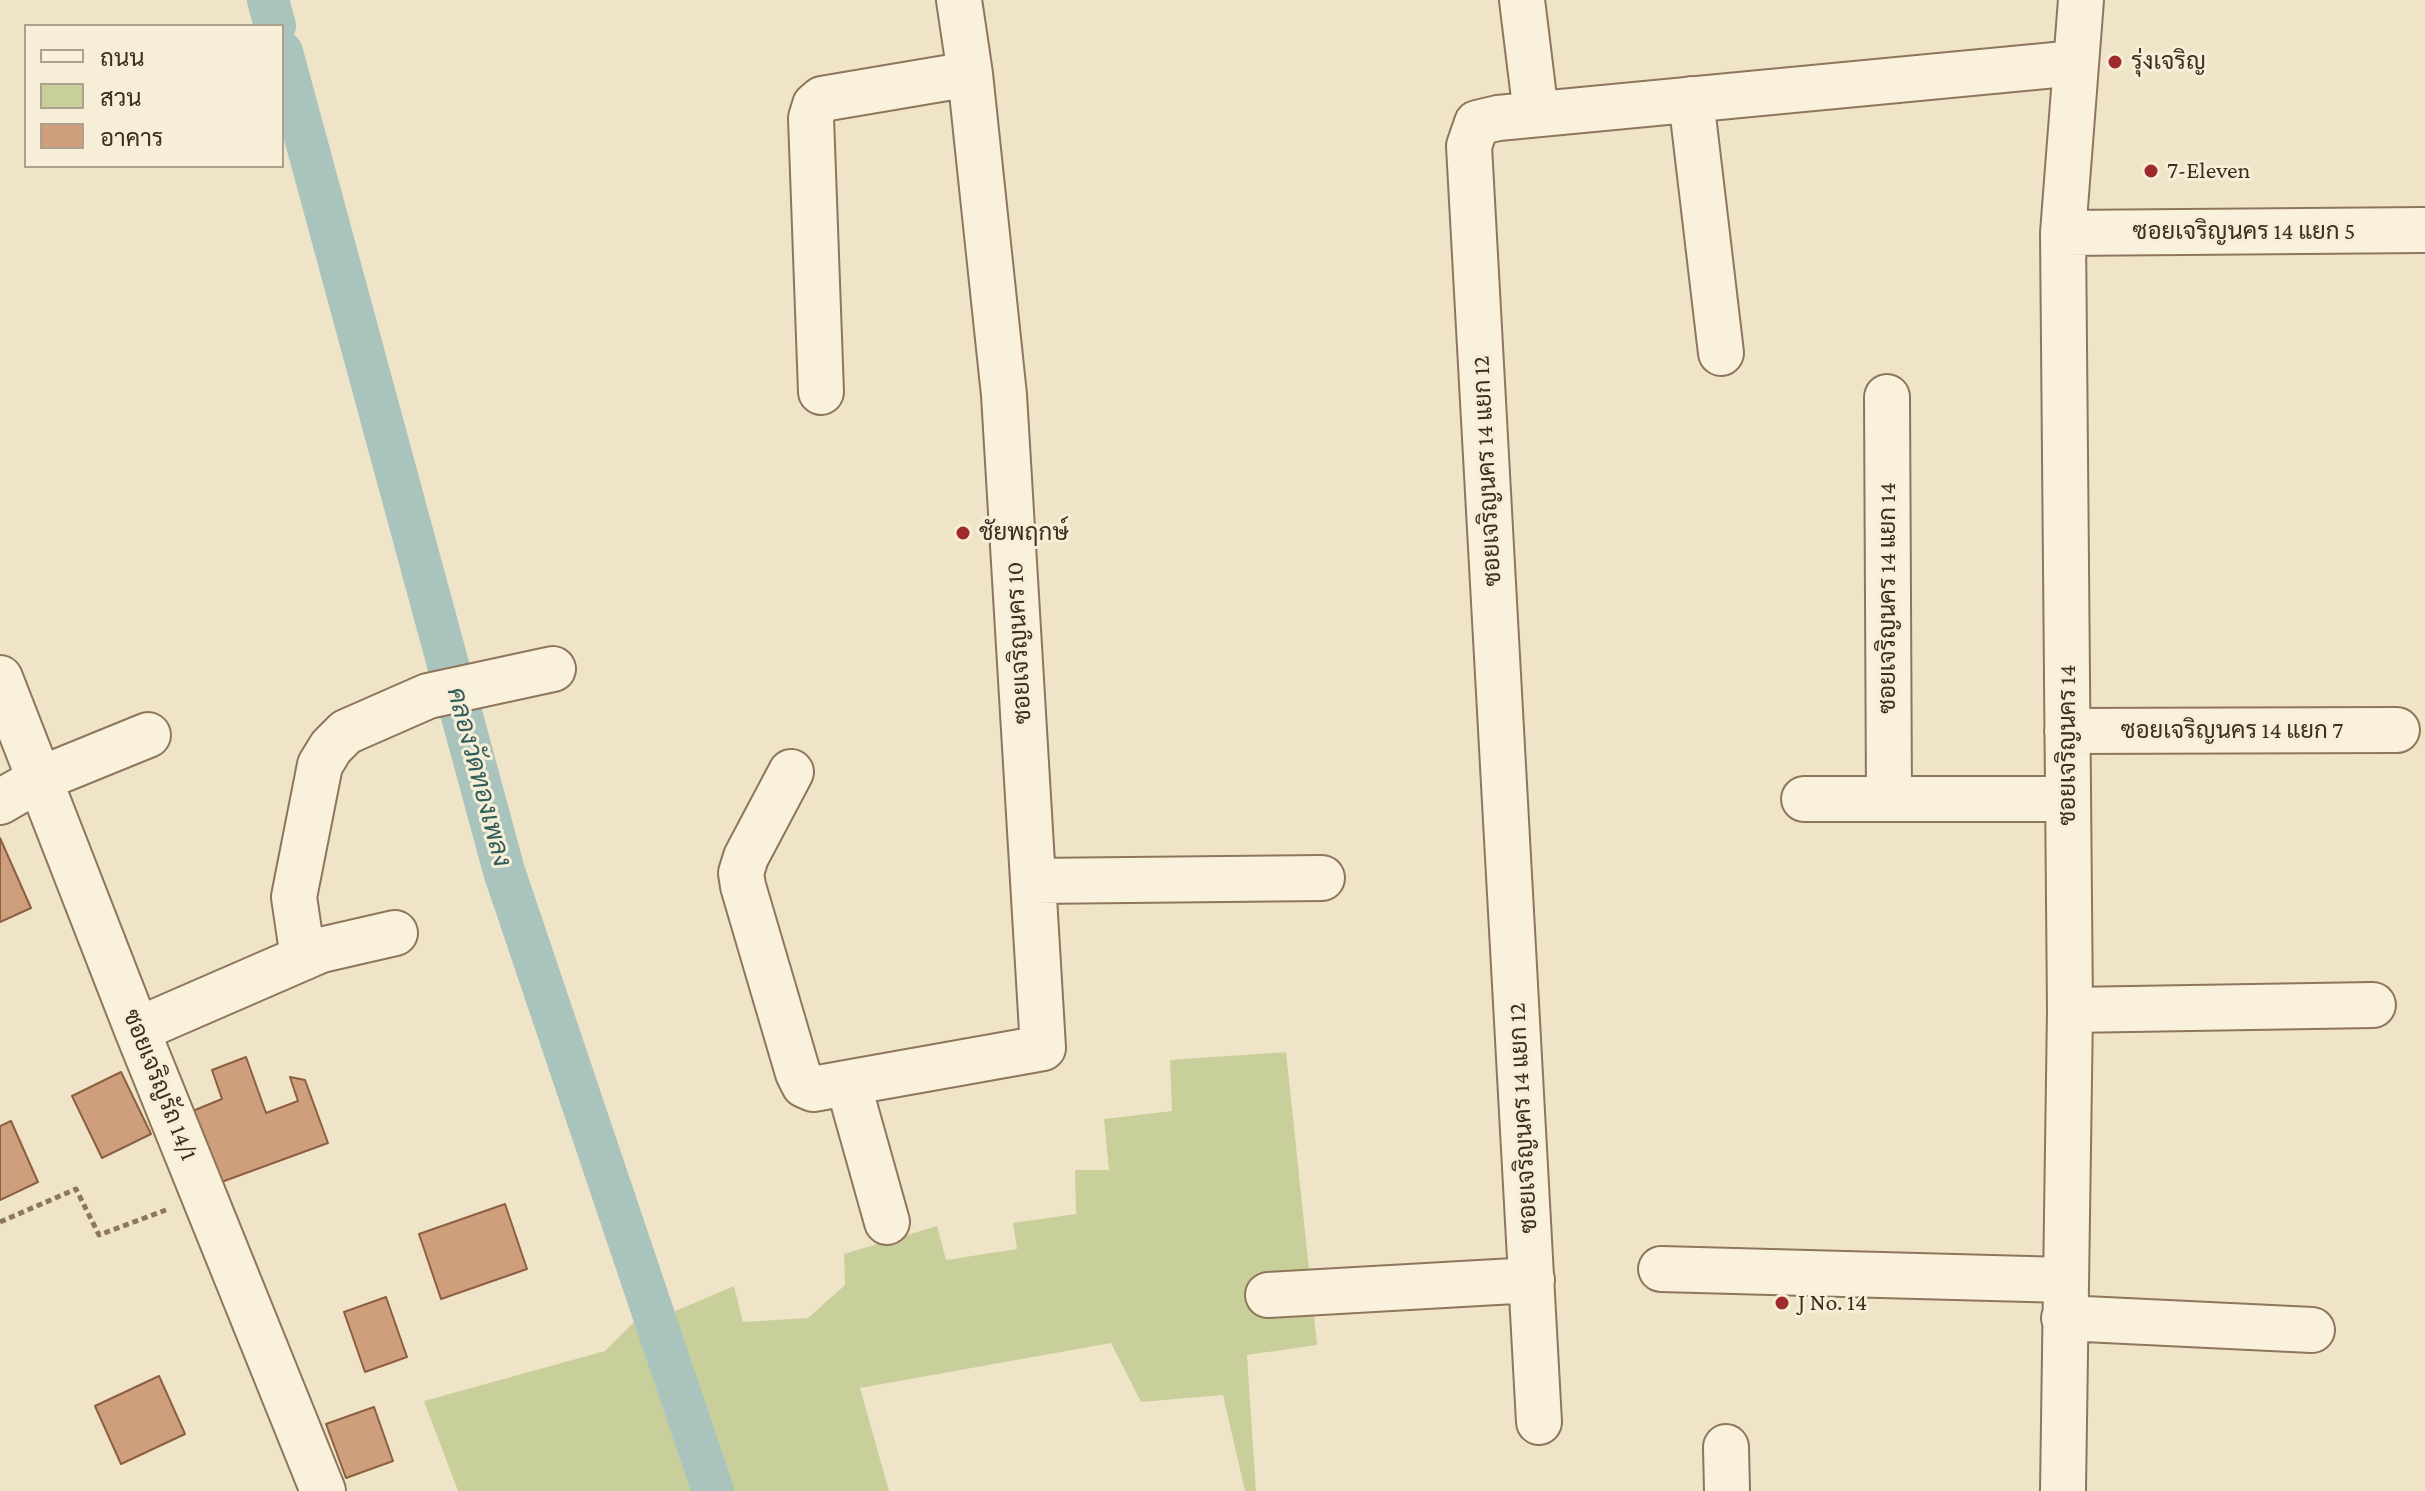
<!DOCTYPE html>
<html>
<head>
<meta charset="utf-8">
<style>
  body { margin:0 }
  #map { position:relative; width:2425px; height:1491px; overflow:hidden; background:#f0e4c8; font-family:"Crimson Pro",Sarabun,serif }
  canvas { display:block }
  .legend { position:absolute; left:24px; top:24px; width:260px; height:144px; box-sizing:border-box; background:#f7eed8; border:2px solid #ada18e; margin:0; padding:10px 14px; list-style:none; font-size:24px; color:#3d2e20 }
  .legend li { display:flex; align-items:center; gap:16px; height:40px }
  .legend b { width:40px; border:2px solid #ada18e }
</style>
</head>
<body>
<div id="map">
<canvas width="2425" height="1491"></canvas>
<ul class="legend">
<li><b style="height:10px;background:#faf1dc"></b>ถนน</li>
<li><b style="height:22px;background:#c9cf9b"></b>สวน</li>
<li><b style="height:22px;background:#cf9f7d"></b>อาคาร</li>
</ul>
</div>
<script>
const g = document.querySelector('canvas').getContext('2d');
g.lineJoin = 'round';
function fill(path, color) {
  g.fillStyle = color;
  g.fill(path, 'evenodd');
}
function poly(rows) {
  const path = new Path2D();
  for (const r of rows) {
    path.moveTo(r[0], r[1]);
    for (let i = 2; i < r.length; i += 2) path.lineTo(r[i], r[i + 1]);
  }
  return path;
}
function stroke(path, color, width, dash) {
  g.strokeStyle = color;
  g.lineWidth = width;
  g.lineCap = dash ? 'butt' : 'round';
  g.setLineDash(dash || []);
  g.stroke(path);
}
function label(font, color, halo, rows, align = 'center') {
  g.font = font + ' "Crimson Pro",Sarabun,serif';
  g.lineWidth = 6;
  g.setLineDash([]);
  g.textBaseline = 'middle';
  g.strokeStyle = halo;
  g.fillStyle = color;
  for (const [text, x, y, turn = 0] of rows) {
    g.save();
    g.translate(x, y);
    g.rotate((+turn || 0) * Math.PI / 180);
    g.textAlign = isNaN(turn) ? turn : align;
    if (halo) g.strokeText(text, 0, 0);
    g.fillText(text, 0, 0);
    g.restore();
  }
}
fill(poly([
  [1286,1052,1317,1345,1247,1355,1256,1491,1245,1491,1223,1395,1141,1402,1111,1343,860,1388,889,1491,722,1491,664,1316,734,1286,743,1322,808,1318,845,1285,844,1254,937,1226,946,1260,1017,1249,1013,1223,1076,1214,1075,1170,1109,1170,1104,1119,1172,1111,1170,1060],
  [636,1320,695,1491,458,1491,424,1401,605,1351]
]), '#c9cf9b');
stroke(poly([
  [268,0,275,26],
  [282,52,504,871,713,1491]
]), '#a9c4bc', 42);
const building = poly([
  [0,838,31,908,0,922,0,838],
  [246,1057,266,1113,298,1101,290,1077,305,1080,328,1143,216,1184,190,1112,222,1099,212,1070,246,1057],
  [121,1072,151,1134,102,1158,72,1096,121,1072],
  [11,1121,38,1182,0,1200,0,1126,11,1121],
  [505,1204,527,1269,441,1299,419,1234,505,1204],
  [386,1297,407,1357,365,1372,344,1312,386,1297],
  [159,1376,185,1434,121,1464,95,1406,159,1376],
  [374,1407,393,1461,346,1478,326,1424,374,1407]
]);
fill(building, '#cf9f7d');
stroke(building, '#8d5f41', 2);
const minor = poly([
  [1522,0,1536,114],
  [1691,99,1721,353],
  [2063,233,2425,230],
  [821,392,811,118,815,105,822,99,970,74],
  [1887,397,1889,799],
  [0,678,137,1030,323,1491],
  [2067,731,2397,730],
  [791,772,746,857,741,873,743,886,798,1073,804,1085,813,1089,1043,1048,1004,395,970,74,959,0],
  [1804,799,2068,799],
  [0,802,40,779,148,735],
  [1033,881,1322,878],
  [303,958,294,897,320,765,331,747,346,732,428,696,553,669],
  [2070,1010,2373,1005],
  [137,1030,321,950,395,933],
  [848,1083,887,1222],
  [1661,1269,2065,1280],
  [1268,1295,1532,1280],
  [2064,1318,2312,1330],
  [1539,1422,1469,146,1477,123,1498,118,2076,63],
  [1726,1447,1727,1491],
  [2063,1491,2070,1010,2063,233,2081,0]
]);
stroke(minor, '#8d765c', 48);
stroke(poly([
  [0,1222,76,1189,99,1235,166,1210]
]), '#8d765c', 5, [6, 4]);
stroke(minor, '#faf1dc', 44);
for (const [x, y, r, color] of [
  [2115,62,8,"#9e2a2b"],
  [2151,171,8,"#9e2a2b"],
  [963,533,8,"#9e2a2b"],
  [1782,1303,8,"#9e2a2b"]
]) {
  const dot = new Path2D();
  dot.arc(x, y, r, 0, 2 * Math.PI);
  g.fillStyle = color;
  g.fill(dot);
  stroke(dot, '#f7eed8', 3);
}
label('24px', '#3d2e20', '#f7eed8', [
  ["รุ่งเจริญ",2131,62],
  ["7-Eleven",2167,171],
  ["ชัยพฤกษ์",979,533],
  ["J No. 14",1798,1303]
], 'left');
label('24px', '#3d2e20', '#f7eed8', [
  ["ซอยเจริญนคร 14 แยก 5",2244,232],
  ["ซอยเจริญนคร 14 แยก 12",1487,471,-93],
  ["ซอยเจริญนคร 14 แยก 14",1888,598,-90],
  ["ซอยเจริญนคร 10",1019,643,-93],
  ["ซอยเจริญนคร 14 แยก 7",2232,731],
  ["ซอยเจริญนคร 14",2068,745,-90],
  ["ซอยเจริญรัถ 14/1",160,1085,68],
  ["ซอยเจริญนคร 14 แยก 12",1523,1118,-93]
]);
label('italic 26px', '#2f5d5a', '#f7eed8', [
  ["คลองวัดทองเพลง",479,777,75]
]);
</script>
</body>
</html>
